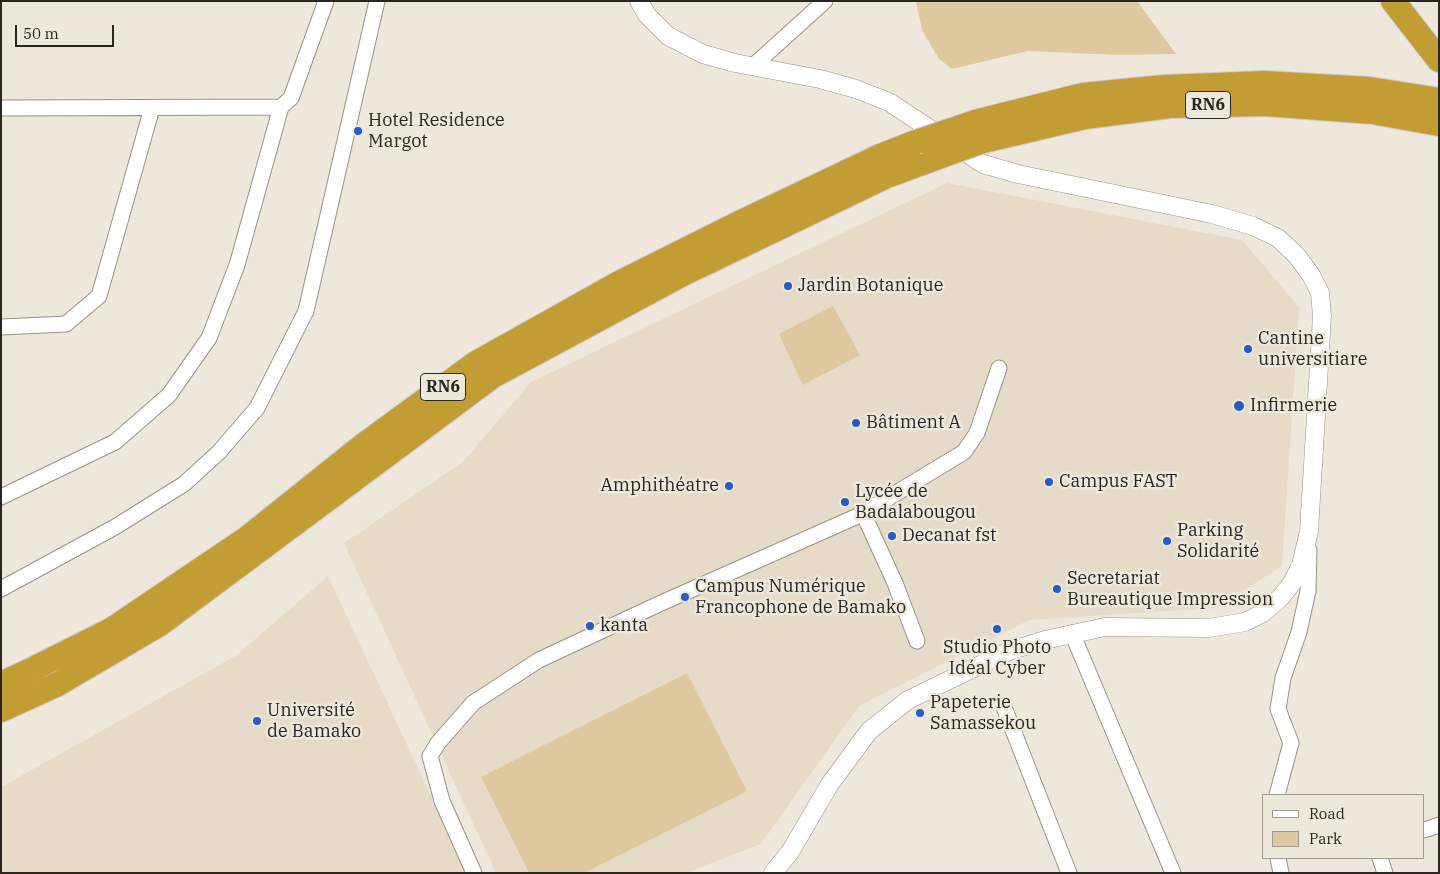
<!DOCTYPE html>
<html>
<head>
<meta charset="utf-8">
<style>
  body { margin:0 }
  #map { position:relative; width:1440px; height:874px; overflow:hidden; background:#eee8dc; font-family:"IBM Plex Serif",serif }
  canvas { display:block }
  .frame { position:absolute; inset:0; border:2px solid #282621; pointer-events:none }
  .legend { position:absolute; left:1262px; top:794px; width:162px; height:65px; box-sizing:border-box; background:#eee8dc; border:1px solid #9f9a91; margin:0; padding:6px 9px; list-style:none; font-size:15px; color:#282621 }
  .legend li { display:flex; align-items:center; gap:10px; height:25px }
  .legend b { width:25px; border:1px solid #9f9a91 }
  .scale { position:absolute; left:15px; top:25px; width:99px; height:22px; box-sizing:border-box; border:2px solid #282621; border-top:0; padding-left:6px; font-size:15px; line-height:18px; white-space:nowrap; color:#282621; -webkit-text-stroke:4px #eee8dc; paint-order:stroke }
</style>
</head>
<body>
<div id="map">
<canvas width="1440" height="874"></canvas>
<div class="frame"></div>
<ul class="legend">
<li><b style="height:6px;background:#fff"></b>Road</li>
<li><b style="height:14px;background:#ddc89f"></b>Park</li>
</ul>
<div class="scale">50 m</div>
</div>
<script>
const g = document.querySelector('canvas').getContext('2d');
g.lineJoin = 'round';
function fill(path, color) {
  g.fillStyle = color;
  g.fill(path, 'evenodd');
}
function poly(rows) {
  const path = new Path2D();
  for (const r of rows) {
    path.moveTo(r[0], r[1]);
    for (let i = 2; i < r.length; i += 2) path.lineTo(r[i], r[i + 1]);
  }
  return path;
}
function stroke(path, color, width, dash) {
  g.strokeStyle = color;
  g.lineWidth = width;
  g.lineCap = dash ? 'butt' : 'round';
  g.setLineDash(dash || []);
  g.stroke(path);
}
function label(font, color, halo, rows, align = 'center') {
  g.font = font + ' "IBM Plex Serif",serif';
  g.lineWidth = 5;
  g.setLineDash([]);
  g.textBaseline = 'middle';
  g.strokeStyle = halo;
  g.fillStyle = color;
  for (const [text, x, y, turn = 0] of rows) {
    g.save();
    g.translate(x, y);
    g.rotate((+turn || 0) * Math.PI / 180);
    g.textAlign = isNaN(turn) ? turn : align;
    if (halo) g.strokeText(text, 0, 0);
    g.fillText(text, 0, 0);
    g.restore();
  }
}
fill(poly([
  [947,183,1242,240,1299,307,1282,566,1216,608,1029,620,859,706,761,844,686,873,496,873,344,543,463,462,531,382],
  [328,576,467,873,1,873,1,787,237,655]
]), '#e5dbc8');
fill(poly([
  [916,1,1137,1,1176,54,1118,55,1028,51,952,69,939,59,922,30],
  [833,306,860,355,803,385,779,334],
  [687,673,747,791,584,873,529,873,481,777]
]), '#ddc89f');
const minor = poly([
  [753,66,825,1],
  [1,108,281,107],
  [1,327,66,324,99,296,152,108],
  [1,497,115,442,169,395,209,338,237,265,281,107,291,98,326,1],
  [863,513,895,583,917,641],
  [1,589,115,527,184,484,219,452,257,408,306,311,377,1],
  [1072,633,1173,873],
  [1004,707,1069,873],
  [1277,795,1291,743,1278,709,1283,678,1299,632,1308,591,1309,550],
  [1424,830,1439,825],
  [1278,858,1281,873],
  [1380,858,1385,873],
  [474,873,442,801,430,756,438,743,473,703,539,660,659,604,860,515,964,452,977,433,999,368]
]);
const tertiary = poly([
  [639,1,647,15,668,36,703,54,735,63,820,79,856,89,889,102,983,164,1018,174,1212,214,1253,226,1278,238,1297,256,1311,275,1320,293,1322,316,1309,531,1301,565,1292,583,1281,597,1263,613,1245,622,1209,628,1105,627,1045,640,1009,651,908,700,869,731,830,784,790,852,773,873]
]);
const trunk = poly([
  [1393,1,1439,60],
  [975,122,1083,95,1164,87,1264,83,1370,89,1439,100],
  [983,141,1085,117,1170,106,1265,104,1372,112,1439,124],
  [1,684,35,668,111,630,246,539,361,447,476,363,619,283,735,225,880,156,916,142],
  [1,710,58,684,160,624,493,376,683,274,887,176,933,159]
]);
stroke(minor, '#989287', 17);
stroke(tertiary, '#989287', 19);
stroke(trunk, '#cbcbca', 26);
stroke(minor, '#fff', 15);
stroke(tertiary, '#fff', 18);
stroke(trunk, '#c39c33', 24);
const trunkBridge = poly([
  [916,142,975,122],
  [933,159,983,141]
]);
stroke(trunkBridge, '#cbcbca', 26, []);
stroke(trunkBridge, '#c39c33', 24);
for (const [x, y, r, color] of [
  [358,131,5,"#285bc9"],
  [788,286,5,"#285bc9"],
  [1248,349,5,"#285bc9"],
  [1239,406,6,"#285bc9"],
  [856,423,5,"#285bc9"],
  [1049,482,5,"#285bc9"],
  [729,486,5,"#285bc9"],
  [845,502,5,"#285bc9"],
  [892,536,5,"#285bc9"],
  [1167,541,5,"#285bc9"],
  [1057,589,5,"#285bc9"],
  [685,597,5,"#285bc9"],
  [590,626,5,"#285bc9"],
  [997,629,5,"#285bc9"],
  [920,713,5,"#285bc9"],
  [257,721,5,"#285bc9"]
]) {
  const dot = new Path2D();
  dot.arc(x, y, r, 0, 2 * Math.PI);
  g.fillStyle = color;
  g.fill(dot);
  stroke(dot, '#eee8dc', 2);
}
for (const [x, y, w] of [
  [1208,105,45],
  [443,387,45]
]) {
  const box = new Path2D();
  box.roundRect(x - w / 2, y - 13.5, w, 27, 4);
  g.fillStyle = '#eee8dc';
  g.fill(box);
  stroke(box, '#282621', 1);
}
label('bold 16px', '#282621', null, [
  ["RN6",1208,105],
  ["RN6",443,387]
]);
label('18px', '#282621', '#eee8dc', [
  ["Hotel Residence",368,121],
  ["Margot",368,142],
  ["Jardin Botanique",798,286],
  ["Cantine",1258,339],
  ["universitiare",1258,360],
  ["Infirmerie",1250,406],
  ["Bâtiment A",866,423],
  ["Campus FAST",1059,482],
  ["Amphithéatre",719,486,"right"],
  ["Lycée de",855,492],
  ["Badalabougou",855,513],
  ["Parking",1177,531],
  ["Solidarité",1177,552],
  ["Decanat fst",902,536],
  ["Secretariat",1067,579],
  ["Bureautique Impression",1067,600],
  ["Campus Numérique",695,587],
  ["Francophone de Bamako",695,608],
  ["kanta",600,626],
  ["Studio Photo",997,648,"center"],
  ["Idéal Cyber",997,669,"center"],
  ["Papeterie",930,703],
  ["Samassekou",930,724],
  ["Université",267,711],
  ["de Bamako",267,732]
], 'left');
</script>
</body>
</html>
